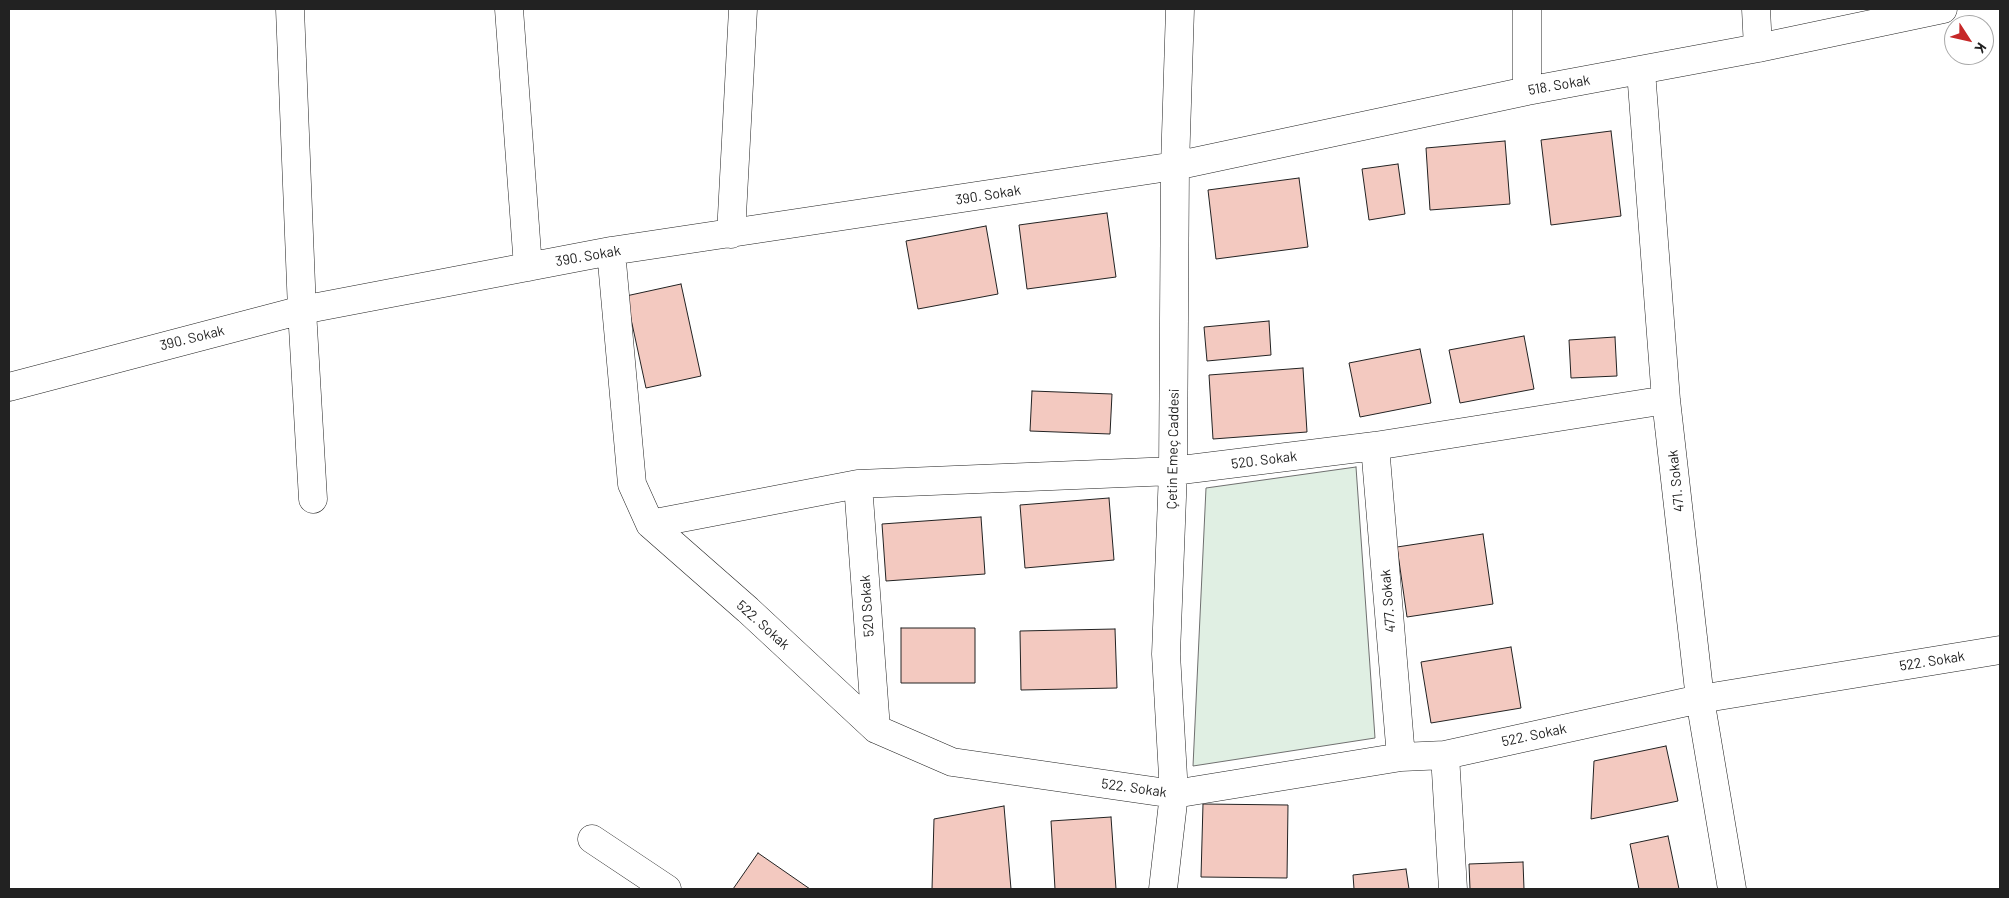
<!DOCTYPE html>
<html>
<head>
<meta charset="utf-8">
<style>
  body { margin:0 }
  #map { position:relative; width:2009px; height:898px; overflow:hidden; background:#fff; font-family:Barlow,sans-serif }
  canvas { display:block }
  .frame { position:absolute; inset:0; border:10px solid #222; pointer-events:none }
  .north { position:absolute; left:1944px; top:15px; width:50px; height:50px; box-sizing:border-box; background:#fff; border:1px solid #a7a7a7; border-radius:50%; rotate:125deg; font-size:14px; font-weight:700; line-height:20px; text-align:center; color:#222 }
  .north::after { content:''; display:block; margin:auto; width:18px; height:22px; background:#c62828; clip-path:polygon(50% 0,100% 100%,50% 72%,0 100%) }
</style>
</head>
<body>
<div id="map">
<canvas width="2009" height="898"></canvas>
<div class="frame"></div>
<div class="north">K</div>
</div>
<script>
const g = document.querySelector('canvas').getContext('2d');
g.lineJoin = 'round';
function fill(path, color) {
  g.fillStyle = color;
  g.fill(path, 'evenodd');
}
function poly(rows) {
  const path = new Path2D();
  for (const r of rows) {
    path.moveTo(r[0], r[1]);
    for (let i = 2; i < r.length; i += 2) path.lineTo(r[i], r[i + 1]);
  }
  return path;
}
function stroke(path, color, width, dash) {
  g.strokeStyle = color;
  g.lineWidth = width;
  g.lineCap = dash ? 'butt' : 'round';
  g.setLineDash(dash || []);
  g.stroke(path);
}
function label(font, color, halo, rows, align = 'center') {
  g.font = font + ' Barlow,sans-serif';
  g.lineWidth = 4;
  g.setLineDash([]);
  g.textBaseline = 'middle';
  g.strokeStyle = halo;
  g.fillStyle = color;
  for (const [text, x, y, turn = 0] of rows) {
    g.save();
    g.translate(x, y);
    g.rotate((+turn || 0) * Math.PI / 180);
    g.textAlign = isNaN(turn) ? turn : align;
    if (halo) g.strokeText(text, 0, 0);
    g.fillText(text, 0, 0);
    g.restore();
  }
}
const green = poly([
  [1356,467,1375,738,1193,766,1206,488,1356,467]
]);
fill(green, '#e0efe3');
stroke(green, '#6f6f6f', 1);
const building = poly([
  [1611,131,1621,216,1551,225,1541,140,1611,131],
  [1505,141,1510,204,1430,210,1426,148,1505,141],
  [1398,164,1405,214,1369,220,1362,169,1398,164],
  [1299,178,1308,247,1216,259,1208,190,1299,178],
  [1107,213,1116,277,1027,289,1019,225,1107,213],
  [986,226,998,294,918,309,906,241,986,226],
  [681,284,701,376,646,388,626,296,681,284],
  [1269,321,1271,355,1207,361,1204,327,1269,321],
  [1524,336,1534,389,1460,403,1449,350,1524,336],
  [1615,337,1617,376,1571,378,1569,340,1615,337],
  [1420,349,1431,403,1360,417,1349,363,1420,349],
  [1303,368,1307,432,1213,439,1209,375,1303,368],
  [1032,391,1112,394,1110,434,1030,431,1032,391],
  [1109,498,1114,560,1025,568,1020,505,1109,498],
  [981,517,985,574,886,581,882,524,981,517],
  [1483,534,1493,604,1407,617,1397,547,1483,534],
  [901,628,975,628,975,683,901,683,901,628],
  [1115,629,1117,688,1021,690,1020,631,1115,629],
  [1511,647,1521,708,1431,723,1421,662,1511,647],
  [1666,746,1678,801,1591,819,1594,761,1666,746],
  [1203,804,1288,805,1287,878,1201,877,1203,804],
  [1004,806,1011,889,932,889,934,819,1004,806],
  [1111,817,1116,889,1055,889,1051,821,1111,817],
  [1668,836,1679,889,1639,889,1630,844,1668,836],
  [758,853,810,889,733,889,758,853],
  [1523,862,1524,889,1470,889,1469,864,1523,862],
  [1406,869,1409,889,1354,889,1353,875,1406,869]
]);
fill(building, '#f3c9c0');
stroke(building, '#222', 1);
const minor = poly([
  [290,9,302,310,313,499],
  [509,9,528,267],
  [1756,9,1758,48],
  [1641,71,1666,400,1700,699,1732,889],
  [1527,91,1527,9],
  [731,234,743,9],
  [611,251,632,484,650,524,748,610,876,729,952,762,1174,794,1401,757,1445,755,1700,699,2000,650],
  [9,387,302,310,611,251,1175,166,1527,91,1758,48,1943,9],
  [1375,446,1401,757],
  [858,484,876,729],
  [650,524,858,484,1173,471,1375,446,1666,400],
  [1445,755,1453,889],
  [592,839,667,889],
  [1163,889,1174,794,1166,654,1173,471,1175,166,1180,9]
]);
stroke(minor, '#222', 29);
stroke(minor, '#fff', 28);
label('14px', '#222', '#fff', [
  ["518. Sokak",1559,85,-10],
  ["390. Sokak",988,195,-9],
  ["390. Sokak",588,256,-10],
  ["390. Sokak",192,338,-14],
  ["Çetin Emeç Caddesi",1173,449,-89],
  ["520. Sokak",1264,460,-7],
  ["471. Sokak",1676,481,-96],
  ["477. Sokak",1388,601,-95],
  ["520 Sokak",867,606,-94],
  ["522. Sokak",763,625,42],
  ["522. Sokak",1932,661,-9],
  ["522. Sokak",1534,735,-12],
  ["522. Sokak",1134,788,8]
]);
</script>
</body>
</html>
